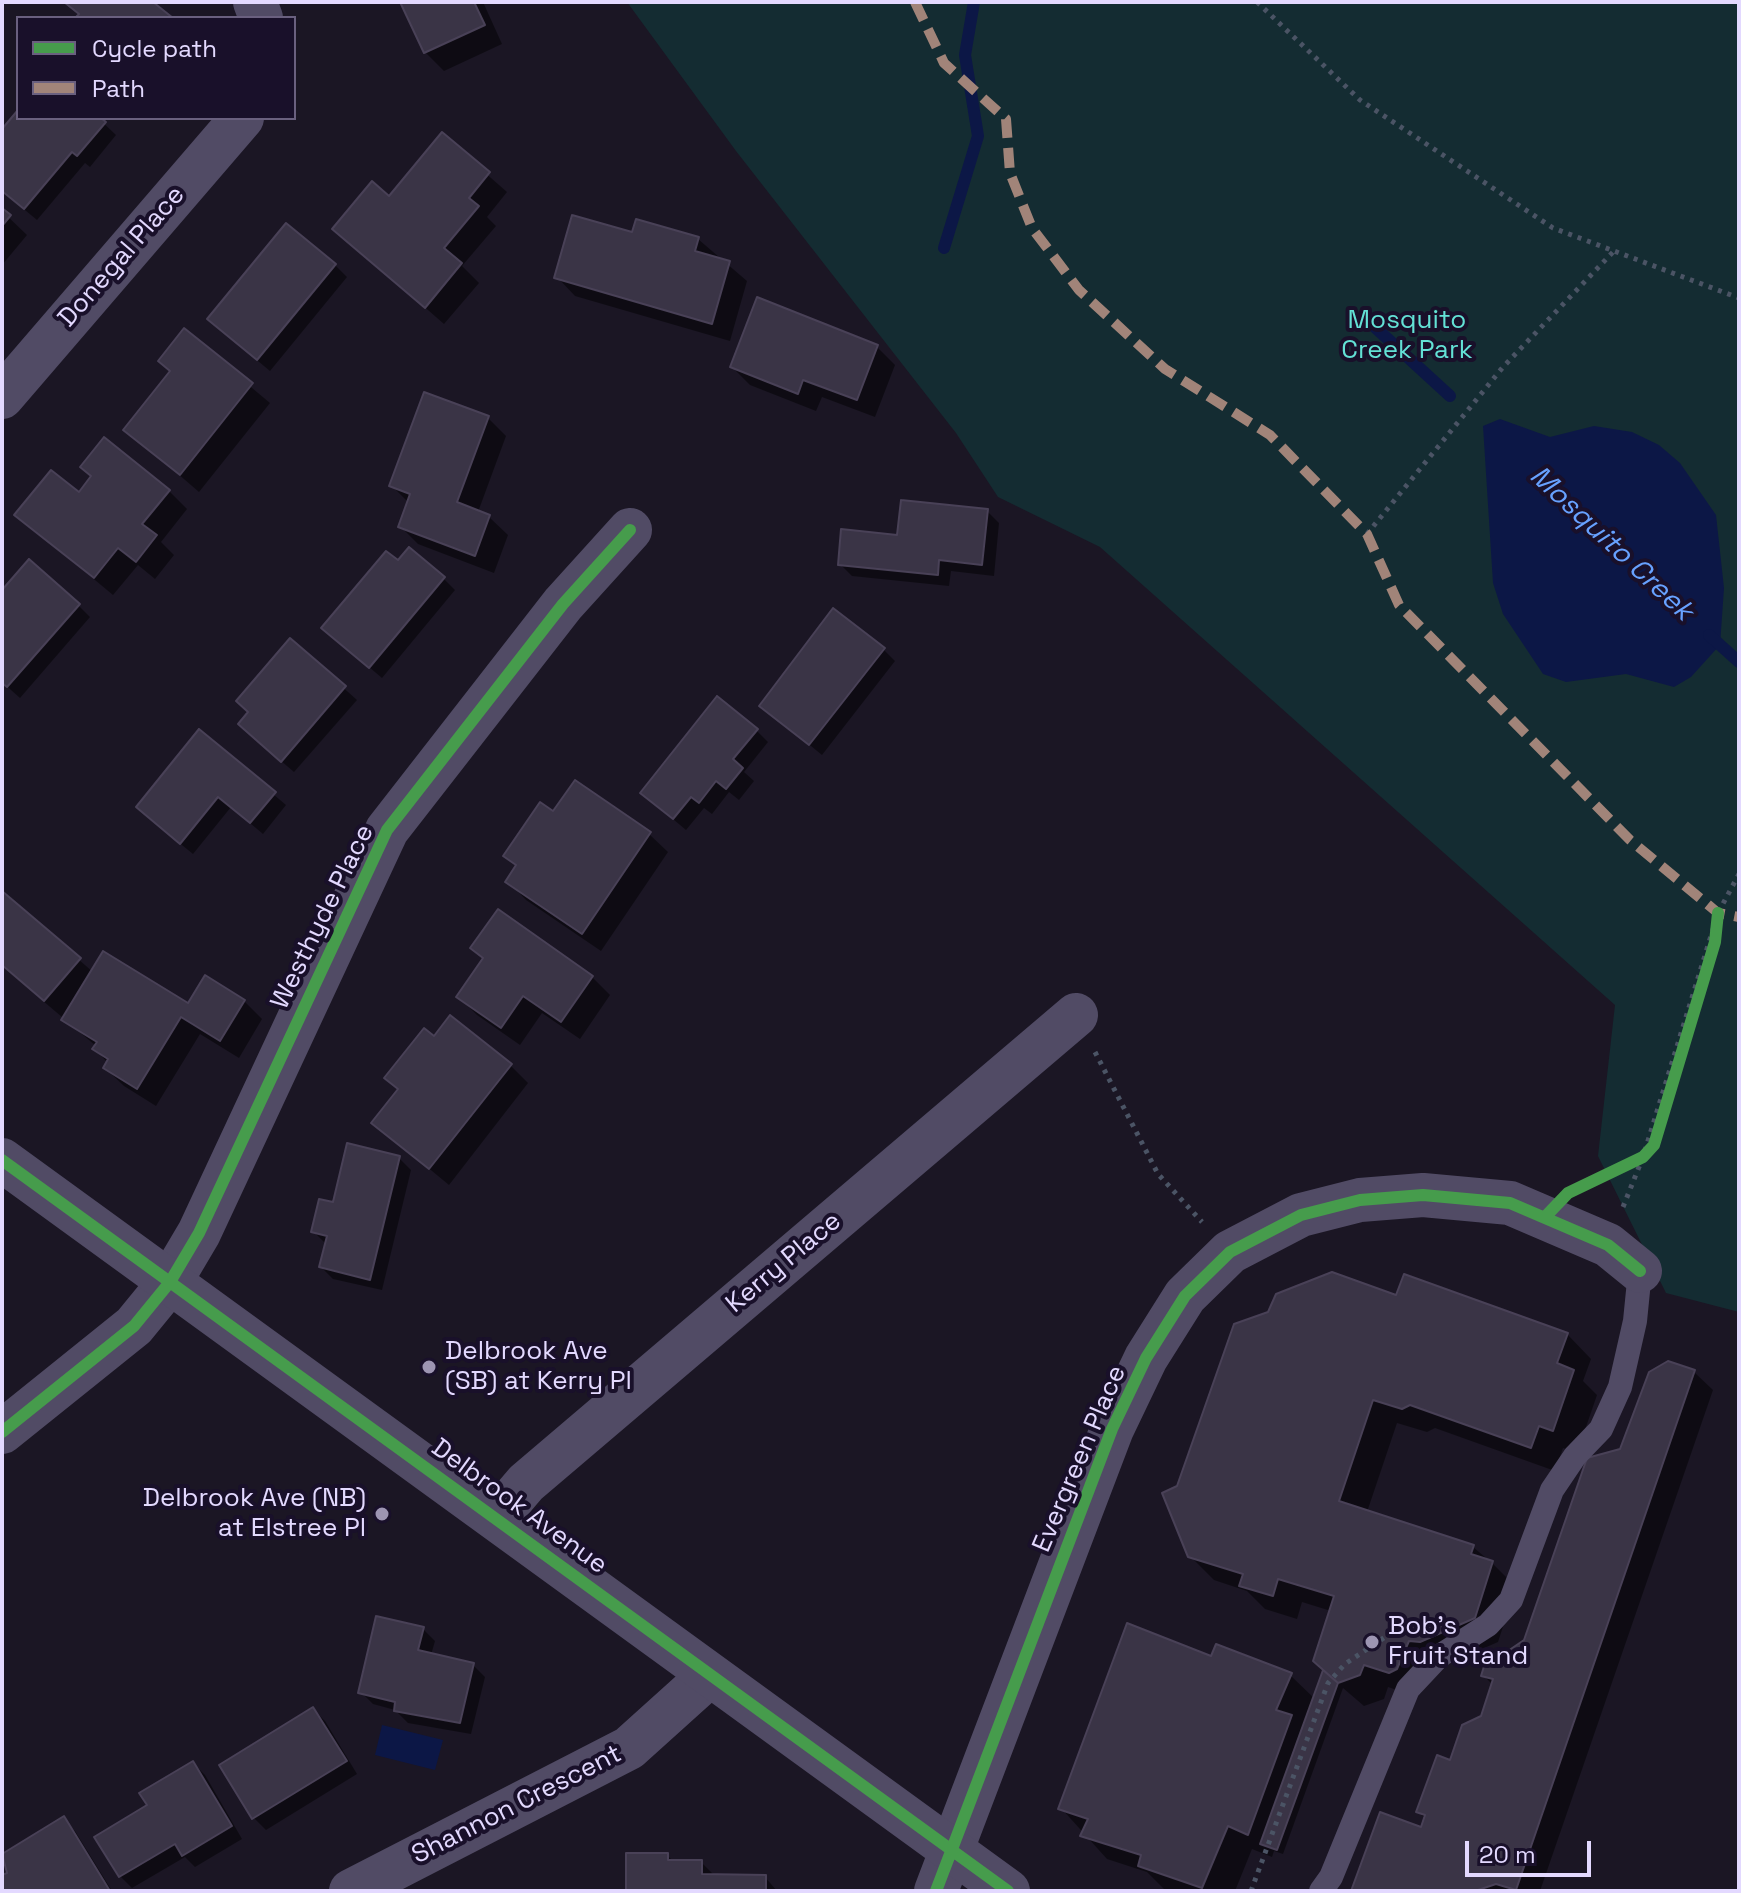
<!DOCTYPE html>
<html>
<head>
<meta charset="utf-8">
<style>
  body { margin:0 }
  #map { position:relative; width:1741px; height:1893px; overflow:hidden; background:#1b1624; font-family:"Space Grotesk",sans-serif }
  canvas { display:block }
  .frame { position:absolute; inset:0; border:4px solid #e3d9ff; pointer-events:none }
  .legend { position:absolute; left:16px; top:16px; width:280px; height:104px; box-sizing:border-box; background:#19102a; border:2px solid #6a607f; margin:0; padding:10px 14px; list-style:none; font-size:24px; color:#e3d9ff }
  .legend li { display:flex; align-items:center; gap:16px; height:40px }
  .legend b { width:40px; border:2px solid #6a607f }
  .scale { position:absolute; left:1465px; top:1841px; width:126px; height:36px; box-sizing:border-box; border:4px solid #e3d9ff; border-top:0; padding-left:10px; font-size:24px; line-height:28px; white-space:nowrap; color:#e3d9ff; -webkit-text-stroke:6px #19102a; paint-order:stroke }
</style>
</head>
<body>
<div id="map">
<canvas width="1741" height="1893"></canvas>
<div class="frame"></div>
<ul class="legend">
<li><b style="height:10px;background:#469c4c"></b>Cycle path</li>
<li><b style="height:10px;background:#a18479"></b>Path</li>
</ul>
<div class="scale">20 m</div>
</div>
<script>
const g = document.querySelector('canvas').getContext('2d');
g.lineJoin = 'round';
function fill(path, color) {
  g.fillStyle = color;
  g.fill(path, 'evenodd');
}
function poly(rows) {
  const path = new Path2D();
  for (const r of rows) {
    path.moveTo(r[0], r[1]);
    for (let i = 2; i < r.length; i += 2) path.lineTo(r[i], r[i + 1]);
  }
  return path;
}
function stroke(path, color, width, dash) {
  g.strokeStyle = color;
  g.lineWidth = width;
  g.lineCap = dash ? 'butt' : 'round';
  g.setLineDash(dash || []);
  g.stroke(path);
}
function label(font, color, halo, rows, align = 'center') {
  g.font = font + ' "Space Grotesk",sans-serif';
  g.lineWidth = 8;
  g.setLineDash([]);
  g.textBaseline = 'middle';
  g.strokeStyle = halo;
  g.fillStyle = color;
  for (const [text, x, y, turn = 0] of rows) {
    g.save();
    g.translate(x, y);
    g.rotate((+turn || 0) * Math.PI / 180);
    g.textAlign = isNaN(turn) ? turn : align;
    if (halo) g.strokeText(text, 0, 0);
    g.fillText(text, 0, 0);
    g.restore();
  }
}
fill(poly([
  [627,2,1739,2,1739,1312,1666,1293,1598,1156,1615,1005,1100,547,998,497,956,433,736,151]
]), '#142c32');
fill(poly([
  [1500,419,1550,437,1594,426,1632,432,1659,445,1680,463,1716,515,1724,588,1720,645,1691,677,1674,687,1626,674,1566,682,1543,674,1503,614,1493,583,1483,426],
  [382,1725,443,1740,435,1770,375,1755]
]), '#0c1746');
fill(poly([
  [402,2,483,2,502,44,444,71,425,52],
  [18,113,18,118,98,118,116,135,90,167,85,163,37,220,2,191,2,132],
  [442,135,507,192,487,217,496,226,462,266,479,283,444,324,335,229,390,198],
  [2,211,27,235,2,265],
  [633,234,698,239,747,281,730,341,575,296,557,277],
  [335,265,347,277,270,371,222,331],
  [184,331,270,403,199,492,126,429,172,372],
  [877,347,895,365,875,417,822,397,816,411,750,385,732,367],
  [488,418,506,436,478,512,489,517,508,535,494,573,418,544,400,526,409,503,391,485],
  [169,491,187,509,161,542,174,555,155,579,138,565,113,595,17,515,79,495],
  [987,511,999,523,994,576,951,571,949,586,852,576,840,564,899,537],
  [398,563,443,578,455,590,382,678,336,639],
  [2,593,78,605,90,617,20,698,2,682],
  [291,641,357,700,294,772,252,736,250,713],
  [883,649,895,661,822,755,761,705],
  [756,730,768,742,744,772,754,781,739,800,729,792,712,814,704,808,686,830,642,793],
  [200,732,286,805,263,834,231,807,193,854,150,819],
  [554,814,649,834,668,852,601,951,526,900,508,881,517,867,506,856],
  [2,893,93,972,189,1006,244,1001,262,1019,239,1058,200,1034,156,1106,124,1086,105,1068,108,1063,95,1049,96,1046,2,966],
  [473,948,592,977,610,995,580,1039,542,1013,520,1045,477,1015,459,997,484,960],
  [435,1039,510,1065,528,1083,449,1185,374,1123],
  [399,1158,411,1170,382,1290,333,1279,321,1267,325,1243,313,1231,335,1205],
  [1397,1297,1567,1334,1591,1359,1583,1381,1597,1395,1577,1453,1563,1448,1555,1471,1435,1428,1427,1432,1397,1423,1367,1512,1473,1547,1492,1563,1516,1587,1498,1642,1445,1665,1433,1664,1421,1693,1414,1696,1388,1687,1384,1699,1364,1706,1343,1688,1283,1854,1274,1851,1272,1857,1252,1849,1235,1891,1164,1889,1147,1872,1107,1859,1061,1808,1290,1675,1315,1699,1325,1670,1331,1611,1302,1602,1297,1619,1265,1609,1247,1591,1214,1580,1190,1556,1179,1487],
  [1694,1372,1713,1390,1540,1891,1353,1891,1422,1830,1426,1819,1418,1812,1483,1718,1493,1685,1483,1675,1500,1667,1526,1641,1622,1451],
  [423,1629,435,1641,431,1655,473,1665,485,1677,471,1734,408,1723,395,1710,373,1704,361,1692],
  [313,1709,325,1721,357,1774,266,1830,254,1818],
  [193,1763,205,1775,242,1839,195,1867,185,1857,132,1888,120,1876,150,1806],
  [63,1819,75,1831,112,1891,2,1891,2,1878,9,1873,2,1857],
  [667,1855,674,1862,701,1862,713,1874,765,1877,777,1891,628,1891]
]), '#0007');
stroke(poly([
  [944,248,978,136,965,55,974,2],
  [1366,319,1450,396],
  [1709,635,1739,662]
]), '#0c1746', 12);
const building = poly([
  [64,2,153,2,173,18,75,18,79,14,64,2],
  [400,2,474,2,485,25,424,53,400,2],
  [18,110,18,118,101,118,106,122,77,156,72,152,24,209,2,191,2,129,18,110],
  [442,132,490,172,469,198,479,206,444,248,462,263,425,308,332,229,372,181,389,196,442,132],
  [2,208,11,215,2,226,2,208],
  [572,215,632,232,636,219,699,237,695,251,730,261,712,324,554,278,572,215],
  [286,223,336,264,257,360,207,319,286,223],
  [757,297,878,345,857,400,803,380,798,394,730,367,757,297],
  [184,328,253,383,180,475,123,430,170,371,158,361,184,328],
  [424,392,489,416,457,502,490,515,475,556,398,527,410,494,389,486,424,392],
  [104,437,170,490,142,524,157,535,136,562,118,548,94,578,14,515,51,470,79,492,91,476,80,467,104,437],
  [901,500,988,509,982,565,939,560,938,575,838,565,841,529,897,535,901,500],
  [409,547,445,577,369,668,321,628,386,551,398,560,409,547],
  [29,559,80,604,7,687,2,683,2,590,29,559],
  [833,608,885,648,809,745,759,706,833,608],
  [290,638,346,686,281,762,238,724,248,712,236,701,290,638],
  [717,696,758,729,733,759,743,768,726,789,716,781,699,803,691,797,673,819,640,793,717,696],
  [199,729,276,792,250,823,218,797,180,844,136,807,199,729],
  [575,780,651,832,582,934,505,882,516,865,503,856,540,802,553,811,575,780],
  [2,891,81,958,44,1001,2,965,2,891],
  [498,909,593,976,561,1022,523,996,501,1028,456,997,483,958,470,948,498,909],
  [103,951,188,1003,205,975,245,1000,220,1041,181,1017,137,1089,103,1068,108,1059,92,1049,97,1042,61,1020,103,951],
  [450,1015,512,1064,429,1169,371,1123,398,1089,384,1078,424,1028,434,1036,450,1015],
  [347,1143,400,1156,370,1280,319,1267,327,1236,311,1232,319,1199,333,1202,347,1143],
  [1332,1272,1396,1295,1404,1274,1568,1333,1557,1363,1574,1370,1553,1431,1539,1426,1531,1448,1410,1405,1402,1409,1373,1400,1339,1501,1474,1545,1471,1554,1493,1561,1475,1618,1420,1642,1409,1641,1397,1669,1389,1673,1364,1665,1360,1675,1338,1683,1313,1661,1334,1596,1278,1579,1273,1596,1239,1586,1243,1574,1188,1557,1162,1493,1177,1486,1234,1324,1268,1312,1276,1294,1332,1272],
  [1668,1361,1695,1370,1516,1890,1496,1884,1475,1891,1351,1891,1380,1812,1421,1827,1425,1815,1416,1812,1437,1755,1450,1760,1462,1725,1481,1716,1493,1679,1481,1676,1486,1660,1499,1664,1502,1655,1524,1640,1587,1458,1620,1449,1649,1372,1668,1361],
  [376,1616,424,1627,418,1650,474,1663,460,1723,394,1711,395,1702,358,1693,376,1616],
  [1127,1623,1211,1656,1216,1644,1292,1673,1276,1710,1292,1715,1248,1835,1228,1826,1202,1888,1138,1866,1141,1855,1080,1836,1088,1819,1058,1809,1127,1623],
  [1323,1670,1338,1683,1277,1850,1260,1844,1323,1670],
  [313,1707,347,1761,252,1819,219,1765,313,1707],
  [193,1761,232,1826,182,1856,175,1844,119,1877,94,1837,147,1805,139,1793,193,1761],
  [64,1816,110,1891,2,1891,2,1875,7,1873,2,1854,64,1816],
  [626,1853,668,1853,668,1860,702,1860,702,1874,766,1875,766,1891,626,1891,626,1853]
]);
fill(building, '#3a3446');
stroke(building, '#494157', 2);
stroke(poly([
  [1257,2,1360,100,1553,228,1739,298],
  [1367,534,1503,367,1614,251],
  [1095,1052,1158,1174,1202,1222],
  [1623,1207,1643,1157,1718,913,1739,874],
  [1251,1891,1328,1683,1345,1664,1388,1635,1419,1628]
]), '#4b5465', 5, [4, 6]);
stroke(poly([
  [1321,1891,1331,1877,1408,1689,1438,1657,1488,1625,1511,1600,1552,1490,1575,1456,1601,1429,1620,1387,1635,1321,1640,1271]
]), '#514b65', 24);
stroke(poly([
  [255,2,261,18],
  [2,397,242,118],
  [2,1432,134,1326,170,1282,199,1233,387,830,563,604,630,530],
  [497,1517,526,1483,1076,1015],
  [351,1891,629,1748,710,1675],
  [936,1891,1112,1429,1146,1358,1185,1296,1230,1252,1301,1215,1360,1200,1423,1195,1510,1203,1608,1245,1640,1271]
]), '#514b65', 44);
stroke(poly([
  [2,1160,1008,1891]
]), '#514b65', 44);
stroke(poly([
  [915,2,944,63,1006,119,1010,173,1032,228,1079,290,1165,369,1270,435,1367,534,1399,605,1630,840,1718,913,1739,917]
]), '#a18479', 10, [20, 10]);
stroke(poly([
  [2,1160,1008,1891],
  [1546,1216,1568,1193,1643,1157,1654,1145,1715,942,1718,913],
  [2,1432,134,1326,170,1282,199,1233,387,830,563,604,630,530],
  [936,1891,1112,1429,1146,1358,1185,1296,1230,1252,1301,1215,1360,1200,1423,1195,1510,1203,1608,1245,1640,1271]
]), '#469c4c', 12);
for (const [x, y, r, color] of [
  [429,1367,8,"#9d95b2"],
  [382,1514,8,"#9d95b2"],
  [1372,1642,8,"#9d95b2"]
]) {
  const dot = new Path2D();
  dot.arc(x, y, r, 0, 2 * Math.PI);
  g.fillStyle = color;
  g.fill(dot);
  stroke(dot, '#19102a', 3);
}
label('26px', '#e3d9ff', '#19102a', [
  ["Donegal Place",122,257,-49],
  ["Westhyde Place",323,917,-64],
  ["Kerry Place",784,1263,-40],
  ["Evergreen Place",1080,1459,-67],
  ["Delbrook Avenue",519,1507,36],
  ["Shannon Crescent",517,1805,-27]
]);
label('26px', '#63e1d5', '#19102a', [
  ["Mosquito",1407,321],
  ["Creek Park",1407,351]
]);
label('26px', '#e3d9ff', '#19102a', [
  ["Delbrook Ave",445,1352],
  ["(SB) at Kerry Pl",445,1382],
  ["Delbrook Ave (NB)",366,1499,"right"],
  ["at Elstree Pl",366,1529,"right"],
  ["Bob's",1388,1627],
  ["Fruit Stand",1388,1657]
], 'left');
label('italic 28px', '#67a1ff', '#19102a', [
  ["Mosquito Creek",1611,544,43]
]);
</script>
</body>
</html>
